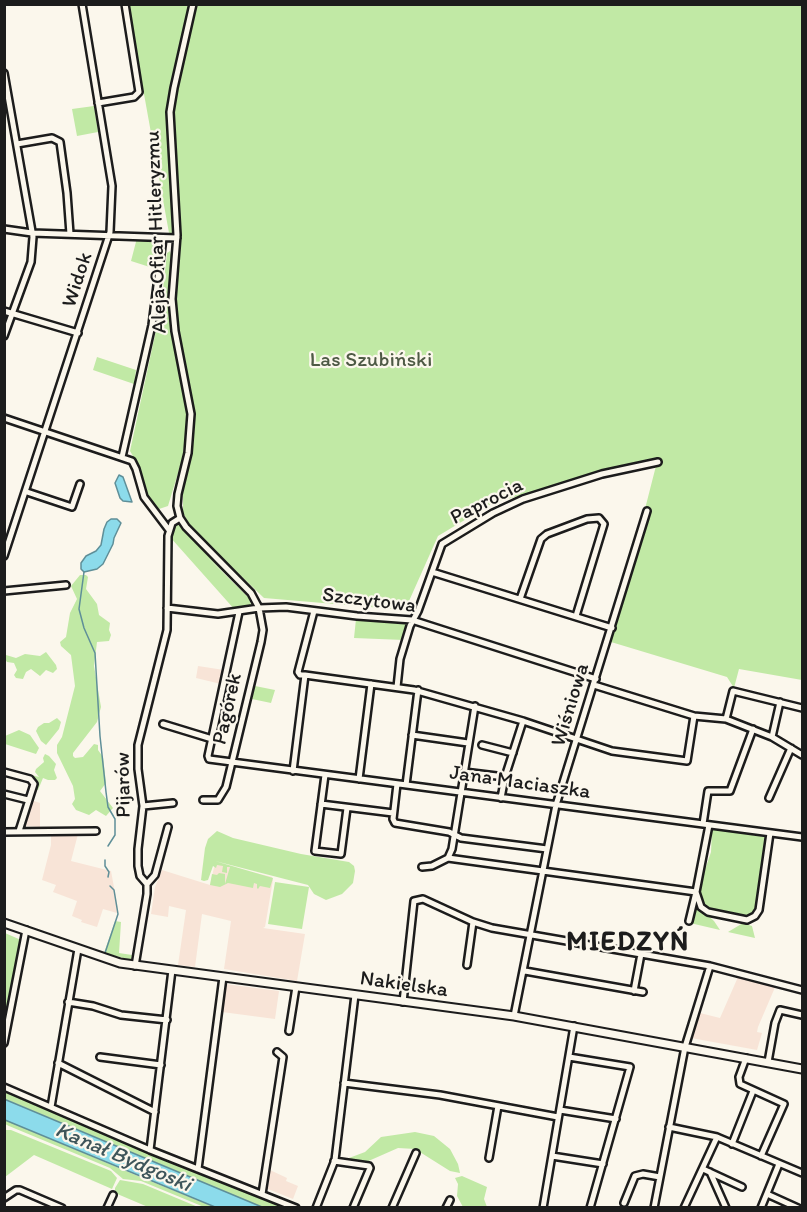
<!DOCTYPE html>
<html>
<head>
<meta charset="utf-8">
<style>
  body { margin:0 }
  #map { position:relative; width:807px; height:1212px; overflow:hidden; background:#fbf7ec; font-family:Itim,sans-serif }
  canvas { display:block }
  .frame { position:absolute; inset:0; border:6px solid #1c1c1c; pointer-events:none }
</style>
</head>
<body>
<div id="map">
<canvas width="807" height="1212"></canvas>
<div class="frame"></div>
</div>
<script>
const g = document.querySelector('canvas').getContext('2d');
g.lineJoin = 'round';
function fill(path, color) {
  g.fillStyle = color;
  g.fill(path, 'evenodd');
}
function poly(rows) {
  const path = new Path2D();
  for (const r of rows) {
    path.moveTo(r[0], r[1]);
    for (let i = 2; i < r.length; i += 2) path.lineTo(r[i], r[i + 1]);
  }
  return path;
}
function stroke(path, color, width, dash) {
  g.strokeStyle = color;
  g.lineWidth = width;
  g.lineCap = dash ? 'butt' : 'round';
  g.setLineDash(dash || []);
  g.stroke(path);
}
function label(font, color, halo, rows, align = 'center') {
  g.font = font + ' Itim,sans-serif';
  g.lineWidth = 4.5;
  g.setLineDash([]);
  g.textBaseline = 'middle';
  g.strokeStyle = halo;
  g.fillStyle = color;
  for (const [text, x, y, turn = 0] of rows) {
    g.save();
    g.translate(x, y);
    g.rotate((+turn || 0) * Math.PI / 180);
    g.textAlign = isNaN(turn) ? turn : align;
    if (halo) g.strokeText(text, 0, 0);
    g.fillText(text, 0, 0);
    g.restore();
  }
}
fill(poly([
  [198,666,224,670,221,684,196,678],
  [31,800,40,803,40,827,24,826],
  [51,834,78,834,71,861,111,871,118,909,117,913,103,909,97,927,81,922,82,920,72,916,77,901,53,892,56,885,42,880,51,845],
  [215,863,272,877,273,880,265,927,263,928,305,934,297,981,224,969,231,921,202,914,195,967,178,965,186,910,169,906,168,917,151,914,155,887,162,870,210,885],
  [738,977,776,985,758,1027,757,1032,762,1033,757,1050,691,1038,700,1013,720,1018],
  [225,984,279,991,275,1019,222,1012],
  [270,1170,287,1178,286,1181,298,1186,293,1199,268,1189]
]), '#f8e4d7');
fill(poly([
  [128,5,802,5,802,680,739,669,734,688,727,677,611,642,658,458,493,503,438,536,405,610,264,598,191,528,183,513,183,493,191,446,193,412,174,299,170,300,170,316,186,407,186,432,182,460,168,506,159,509,149,498,140,468,130,451,161,307,167,253,170,251,172,258,169,299,175,298,181,237,169,233],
  [94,106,98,132,77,136,72,109],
  [137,238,158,239,160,241,156,269,131,261],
  [97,357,136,370,134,384,93,370],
  [176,524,181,524,214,561,243,587,251,598,205,555,250,599,251,606,235,610,170,537],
  [80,575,86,575,88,577,86,589,97,604,99,615,110,623,109,630,111,635,109,641,97,642,94,666,101,707,97,722,73,753,73,756,75,758,83,757,94,744,98,745,98,750,103,757,106,783,100,791,113,808,106,816,96,810,89,815,76,810,72,804,75,799,73,786,57,753,57,745,62,737,75,686,71,655,61,646,60,642,66,637,70,613,77,599,71,586],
  [356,619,406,623,408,625,404,640,354,638],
  [46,652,56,665,57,669,53,673,46,670,40,676,31,669,26,672,23,679,16,678,14,675,17,670,14,663,7,662,5,659,6,655,16,658,25,654,40,656],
  [255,686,275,690,271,703,252,699],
  [57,718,61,722,59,729,46,745,41,741,36,731,38,727,44,723,49,723],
  [19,730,30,735,39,748,36,754,5,744,5,736],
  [45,754,49,756,56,764,54,770,57,778,55,780,48,780,43,778,38,790,35,790,38,785,36,780,24,776,24,773,39,777,35,772,36,769,44,762,43,758],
  [712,829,766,837,756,911,750,919,713,912,703,907,700,887,702,874,706,867,711,852],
  [217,831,233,838,301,854,349,862,354,866,355,871,353,883,342,894,326,900,314,894,308,885,215,861,273,878,270,888,260,886,258,889,257,888,257,884,254,883,253,888,228,883,220,887,210,885,212,874,217,875,219,873,225,874,225,884,230,867,227,867,227,873,222,872,223,866,217,865,216,868,213,866,208,880,204,881,201,880,205,848,208,839],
  [275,882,309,887,302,929,268,924],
  [695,896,701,909,714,921,720,930,690,923],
  [115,921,121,922,119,953,132,955,131,960,104,953],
  [743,923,752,926,755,938,728,932],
  [5,933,21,940,5,1031],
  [4,1088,227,1184,289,1207,262,1207,5,1099],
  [5,1120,138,1176,214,1207,204,1207,141,1181,123,1179,110,1168,9,1126,5,1124],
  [4,1130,11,1130,111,1171,117,1178,112,1189,34,1155,5,1177],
  [415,1132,434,1136,450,1149,458,1164,460,1173,450,1171,415,1149,398,1148,364,1163,356,1162,349,1158,365,1152,381,1137],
  [462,1176,487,1187,484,1199,487,1207,463,1207,457,1196,458,1184,455,1178],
  [120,1180,143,1184,198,1207,148,1207,115,1193,115,1188]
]), '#c1e9a5');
const water = poly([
  [119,475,123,477,132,502,123,501,120,498,115,483,119,475],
  [111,519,117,519,121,523,114,538,113,544,103,564,97,569,84,572,81,569,81,563,86,556,96,551,101,545,104,529,107,522,111,519],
  [4,1099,140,1156,262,1207,215,1207,5,1120,4,1099]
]);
fill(water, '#8cdbeb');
stroke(water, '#5f8f98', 1.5);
stroke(poly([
  [84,572,79,609,84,628,95,653,100,736,106,792,108,807,115,819,115,835,108,846],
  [105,860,105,866,109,872,108,877],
  [105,953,118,914,114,890,110,886]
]), '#5f8f98', 1.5);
const minor = poly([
  [193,4,174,88,170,112,177,235,172,299,175,331,191,414,188,453,178,494,177,506,180,518,186,527,251,593,259,608,263,630,261,642,226,787,218,800,203,800],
  [4,73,33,237,31,262,4,336],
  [98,103,134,97,139,92,125,4],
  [17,144,52,138,60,142,67,193,70,234],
  [4,229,32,233,177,238],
  [4,311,78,333],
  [4,418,132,461,136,469,144,497,169,530],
  [122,457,152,325,163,238],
  [27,492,72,507,80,484],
  [4,556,110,232,112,186,82,4],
  [432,572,612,628],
  [4,591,66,585],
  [520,599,541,539,547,534,587,519,599,518,604,524,576,616],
  [167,608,218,614,259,608,286,607,357,616,412,620,596,679],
  [239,612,208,756,209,759,802,837],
  [305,675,414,690,523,721,612,751,687,761,694,716,594,685],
  [397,687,400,659,410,626,418,611,442,544,493,513,523,499,602,474,658,462],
  [694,716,726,719,772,737,802,755],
  [726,719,733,691,802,708],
  [163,724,212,739],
  [412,735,468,743],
  [772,737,780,702],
  [482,745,513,753],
  [293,771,305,675,300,675,298,672,314,611],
  [4,772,30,779,34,784,19,831],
  [464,772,505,777],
  [325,775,315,851,341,854,347,808],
  [359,779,371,684],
  [397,784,393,819,395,823,449,832,461,838,547,849],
  [406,785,418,690],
  [4,794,28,800],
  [501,798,505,777,523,721],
  [769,798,791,748],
  [321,804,393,813],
  [143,806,173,803],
  [703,824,708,791,730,791,753,729],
  [4,832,96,831],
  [448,858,696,892,709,825],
  [422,867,432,866,448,858,452,849,475,706],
  [147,884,155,875,168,827],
  [689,921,696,892,701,907,708,912,747,920,755,916,759,910,770,833],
  [467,965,473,922],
  [135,966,147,894,147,884,140,876,138,866,138,849,143,806,138,769,138,745,167,630,168,536,172,523,180,518],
  [525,971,643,992],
  [634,991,641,954],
  [68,1002,93,1006,121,1015,167,1020],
  [403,1002,414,901,423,899,473,922,492,928,710,966,802,990],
  [514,1016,556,805,647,511],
  [289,1031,296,987],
  [4,1043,26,930],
  [100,1057,161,1065],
  [569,1057,630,1067,590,1208],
  [746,1058,739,1077,740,1084,784,1104,761,1156],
  [768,1062,775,1023,780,1010,802,1015],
  [58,1063,155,1112],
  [344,1083,440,1095,558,1117],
  [4,1087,150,1150,296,1208],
  [51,1107,78,949],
  [560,1110,616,1119],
  [669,1127,717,1137,802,1173],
  [732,1144,753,1091],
  [150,1150,172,970],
  [552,1156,603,1164],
  [489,1158,498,1106],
  [334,1161,369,1166,370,1168,353,1208],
  [198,1169,223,977],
  [703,1169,742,1187],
  [710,1172,726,1208],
  [262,1194,283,1057,277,1052],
  [767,1194,798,1208],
  [4,1198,16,1190,20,1190,62,1208],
  [624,1203,635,1176,643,1174,660,1177],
  [107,1208,113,1195],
  [316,1208,335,1160,355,995],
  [392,1208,416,1153],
  [446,1208,450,1200],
  [543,1208,574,1026],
  [654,1208,685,1047,710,966],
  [684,1208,717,1137],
  [761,1208,779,1164]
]);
const major = poly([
  [4,923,120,963,514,1016,802,1069]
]);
stroke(minor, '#1c1c1c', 10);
stroke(major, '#1c1c1c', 11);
stroke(minor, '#fbf7ec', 5);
stroke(major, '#fbf7ec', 7);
label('21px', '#1c1c1c', '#fbf7ec', [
  ["Aleja Ofiar Hitleryzmu",157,232,-92],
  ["Widok",78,280,-72],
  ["Paprocia",487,502,-27],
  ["Szczytowa",369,601,7],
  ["Wiśniowa",571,705,-73],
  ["Pagórek",228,709,-77],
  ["Jana Maciaszka",520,783,8],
  ["Pijarów",124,785,-91],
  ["Nakielska",404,985,8]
]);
label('21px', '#4e5a45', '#fbf7ec', [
  ["Las Szubiński",371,361]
]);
label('italic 22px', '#3e555a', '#fbf7ec', [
  ["Kanał Bydgoski",123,1158,23]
]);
g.letterSpacing = '1.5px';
label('bold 27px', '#1c1c1c', '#fbf7ec', [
  ["MIEDZYŃ",628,943]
]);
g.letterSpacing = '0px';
</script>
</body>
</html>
